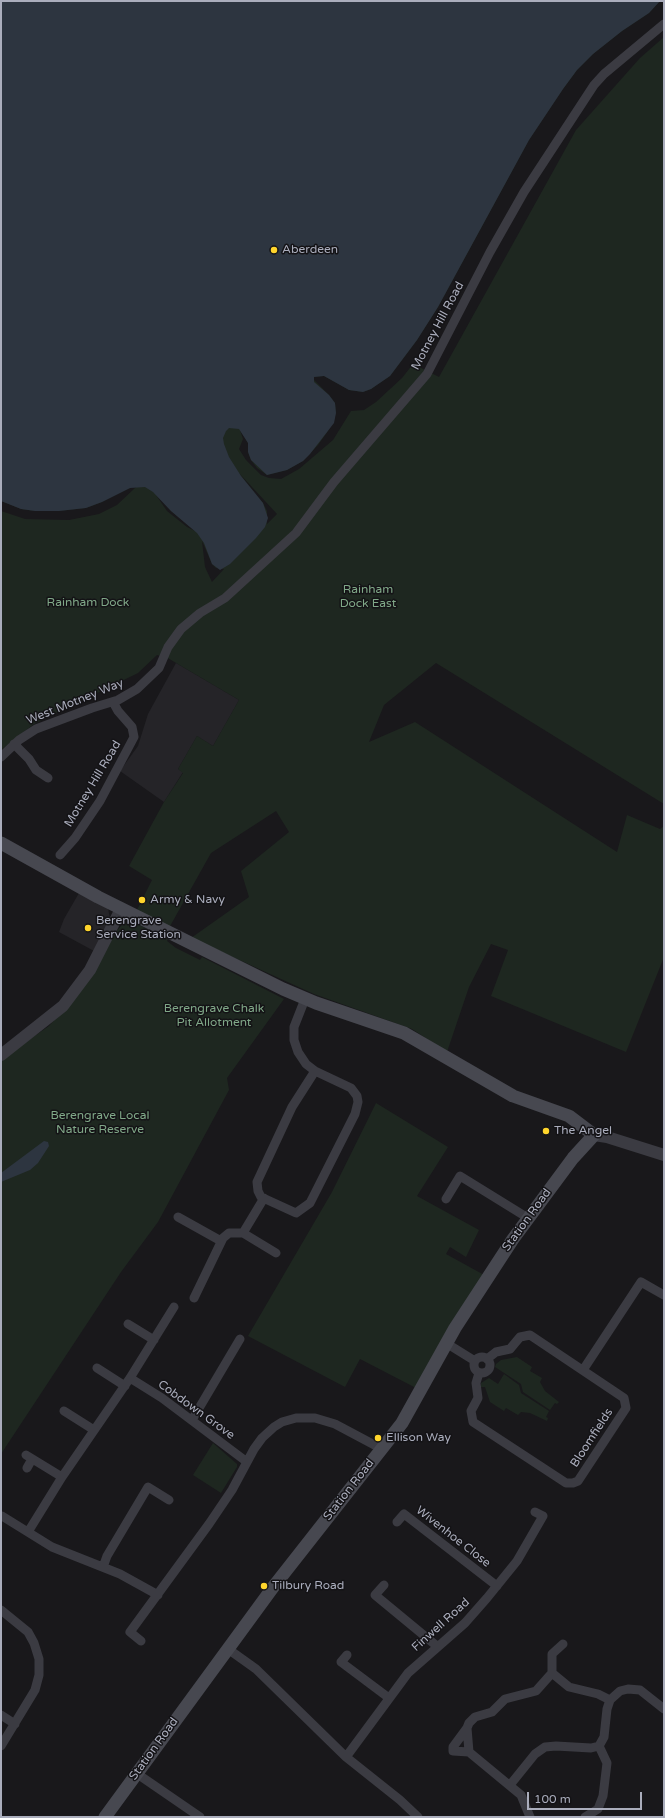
<!DOCTYPE html>
<html>
<head>
<meta charset="utf-8">
<style>
  body { margin:0 }
  #map { position:relative; width:665px; height:1818px; overflow:hidden; background:#19181b; font-family:"Varela Round",sans-serif }
  canvas { display:block }
  .frame { position:absolute; inset:0; border:2px solid #aaadbc; pointer-events:none }
  .scale { position:absolute; left:527px; top:1792px; width:115px; height:18px; box-sizing:border-box; border:2px solid #aaadbc; border-top:0; padding-left:5px; font-size:12px; line-height:14px; white-space:nowrap; color:#aaadbc; -webkit-text-stroke:3px #141316; paint-order:stroke }
</style>
</head>
<body>
<div id="map">
<canvas width="665" height="1818"></canvas>
<div class="frame"></div>
<div class="scale">100 m</div>
</div>
<script>
const g = document.querySelector('canvas').getContext('2d');
g.lineJoin = 'round';
function fill(path, color) {
  g.fillStyle = color;
  g.fill(path, 'evenodd');
}
function poly(rows) {
  const path = new Path2D();
  for (const r of rows) {
    if (r.length === 3) {
      path.moveTo(r[0] + r[2], r[1]);
      path.arc(r[0], r[1], r[2], 0, 2 * Math.PI);
      continue;
    }
    path.moveTo(r[0], r[1]);
    for (let i = 2; i < r.length; i += 2) path.lineTo(r[i], r[i + 1]);
  }
  return path;
}
function stroke(path, color, width, dash) {
  g.strokeStyle = color;
  g.lineWidth = width;
  g.lineCap = dash ? 'butt' : 'round';
  g.setLineDash(dash || []);
  g.stroke(path);
}
function label(font, color, halo, rows, align = 'center') {
  g.font = font + ' "Varela Round",sans-serif';
  g.lineWidth = 3;
  g.setLineDash([]);
  g.textBaseline = 'middle';
  g.strokeStyle = halo;
  g.fillStyle = color;
  for (const [text, x, y, turn = 0] of rows) {
    g.save();
    g.translate(x, y);
    g.rotate((+turn || 0) * Math.PI / 180);
    g.textAlign = isNaN(turn) ? turn : align;
    if (halo) g.strokeText(text, 0, 0);
    g.fillText(text, 0, 0);
    g.restore();
  }
}
fill(poly([
  [176,663,239,700,213,746,197,736,178,769,183,772,164,802,120,771,138,746,148,714],
  [79,893,108,908,110,919,94,951,59,932,64,919]
]), '#252428');
fill(poly([
  [1,1,660,1,649,13,622,31,593,54,577,70,563,89,529,140,438,307,417,340,390,376,371,389,363,392,349,390,324,376,314,377,313,379,329,395,335,403,336,413,328,431,318,445,303,461,287,470,267,475,257,468,251,460,248,452,248,443,240,430,243,439,239,449,246,460,261,475,269,478,281,479,299,469,333,440,351,411,364,410,376,402,402,378,413,364,439,377,576,130,640,58,664,37,664,804,436,663,384,705,369,742,415,722,617,852,627,815,660,829,664,826,664,957,626,1052,491,996,508,950,491,944,469,987,447,1052,412,1029,314,994,191,938,249,897,241,871,289,832,276,811,211,853,169,928,136,912,152,880,129,866,164,802,183,773,178,769,197,736,213,746,239,700,166,657,157,655,138,673,34,724,1,750,1,511,25,519,69,520,99,514,117,505,136,487,130,488,102,502,86,508,59,511,35,511,21,509,1,501],
  [239,473,277,514,267,524,267,511,263,503],
  [156,495,171,511,195,531,187,527,167,511],
  [202,541,212,564,216,568,224,569,212,582,205,567],
  [127,919,168,939,167,941,176,948,200,960,202,957,284,999,227,1078,229,1090,158,1222,121,1272,1,1454,1,1059,49,1026,76,996,108,941],
  [376,1103,448,1147,417,1196,479,1230,466,1257,450,1247,446,1254,486,1276,416,1388,360,1359,345,1387,248,1336,332,1192],
  [517,1357,532,1367,530,1371,542,1378,540,1382,545,1391,559,1402,557,1404,555,1403,550,1410,523,1392,521,1384,495,1367,496,1364,501,1360],
  [504,1374,519,1385,521,1393,549,1411,546,1417,548,1418,547,1421,530,1413,521,1412,518,1415,506,1408,504,1411,490,1402,485,1387,481,1387,481,1383,489,1378,498,1384],
  [213,1443,237,1464,237,1467,221,1493,193,1475]
]), '#1e2720');
fill(poly([
  [1,1,660,1,649,13,622,31,593,54,577,70,563,89,529,140,438,307,417,340,390,376,371,389,363,392,349,390,324,376,314,377,314,382,329,395,335,403,336,413,334,423,310,454,303,461,287,470,267,475,251,460,248,452,248,443,239,429,229,428,226,431,223,438,224,444,229,457,241,476,263,503,268,518,265,527,256,538,230,564,220,570,212,564,204,543,197,533,171,511,153,492,145,487,130,488,102,502,86,508,59,511,35,511,21,509,1,501],
  [44,1141,48,1142,49,1146,38,1163,30,1170,1,1182,1,1173]
]), '#2d3540');
stroke(poly([
  [14,744,29,759,36,770,48,778],
  [1,757,19,740,36,729,92,708,118,700,137,689,159,668,168,647,181,629,200,613,225,598,296,533,334,482,427,374,490,252,524,192,594,85,604,74,664,24],
  [60,855,75,838,100,801,134,737,132,727,118,711,113,702],
  [305,999,294,1027,294,1040,298,1052,306,1064,315,1071,351,1088,357,1096,358,1102,355,1114,310,1203,296,1213,261,1197,258,1191,257,1182,292,1107,315,1071],
  [446,1199,460,1176,528,1218],
  [178,1217,221,1241],
  [243,1233,276,1253],
  [194,1298,223,1238,229,1233,243,1233,264,1198],
  [128,1324,154,1340],
  [446,1343,475,1361],
  [482,1365,8],
  [97,1368,125,1386],
  [583,1370,641,1282,664,1295],
  [479,1373,476,1383,478,1398,471,1411,473,1422,566,1483,573,1483,578,1481,626,1408,624,1398,530,1335,520,1337,510,1349,496,1352,487,1359],
  [130,1378,162,1398,247,1462],
  [64,1411,94,1430],
  [192,1420,240,1339],
  [26,1455,62,1477],
  [27,1468,32,1459],
  [2,1516,52,1547,120,1574,158,1595],
  [397,1522,404,1514,497,1586],
  [28,1532,62,1477,130,1378,174,1307],
  [103,1567,107,1556,148,1487,169,1500],
  [384,1585,375,1595,438,1647],
  [1,1610,28,1632,34,1643,39,1659,39,1675,35,1690,1,1746],
  [141,1641,130,1632,209,1524,232,1490,254,1449,262,1438,274,1427,282,1422,296,1418,315,1418,335,1424,382,1449],
  [228,1649,256,1669,346,1757,400,1800,418,1817],
  [347,1655,341,1662,389,1698],
  [552,1673,552,1654,563,1644],
  [1,1715,15,1724],
  [467,1728,453,1747,453,1751,469,1752],
  [346,1757,408,1673,465,1623,487,1598,517,1561,543,1516,535,1512],
  [136,1773,200,1817],
  [510,1785,535,1754,545,1747,556,1746,591,1748,599,1746,604,1737,607,1709,610,1700,620,1691,628,1689,640,1690,664,1709],
  [530,1817,521,1795,469,1752,467,1728,469,1723,475,1717,492,1712,505,1699,536,1691,552,1673,569,1687,598,1694,610,1700],
  [585,1817,598,1809,603,1796,607,1763,599,1746]
]), '#3b3b42', 9);
stroke(poly([
  [1,1055,63,1006,90,970,121,909],
  [594,1135,607,1137,664,1155]
]), '#3b3b42', 12);
stroke(poly([
  [1,843,98,897,283,989,316,1003,404,1033,513,1096,569,1116,594,1135,573,1158,513,1239,455,1328,402,1423,274,1586,105,1817]
]), '#474850', 13);
for (const [x, y, r, color] of [
  [274,250,4,"#ffd52c"],
  [142,900,4,"#ffd52c"],
  [88,928,4,"#ffd52c"],
  [546,1131,4,"#ffd52c"],
  [378,1438,4,"#ffd52c"],
  [264,1586,4,"#ffd52c"]
]) {
  const dot = new Path2D();
  dot.arc(x, y, r, 0, 2 * Math.PI);
  g.fillStyle = color;
  g.fill(dot);
  stroke(dot, '#141316', 1.5);
}
label('12px', '#aaadbc', '#141316', [
  ["Aberdeen",282,250],
  ["Army & Navy",150,900],
  ["Berengrave",96,921],
  ["Service Station",96,935],
  ["The Angel",554,1131],
  ["Ellison Way",386,1438],
  ["Tilbury Road",272,1586]
], 'left');
label('12px', '#aaadbc', '#141316', [
  ["Motney Hill Road",438,326,-62],
  ["West Motney Way",75,702,-22],
  ["Motney Hill Road",93,784,-59],
  ["Station Road",527,1220,-54],
  ["Cobdown Grove",196,1410,36],
  ["Bloomfields",592,1438,-57],
  ["Station Road",349,1490,-52],
  ["Wivenhoe Close",453,1537,38],
  ["Finwell Road",441,1625,-42],
  ["Station Road",154,1749,-54]
]);
label('12px', '#80a888', '#141316', [
  ["Rainham",368,590],
  ["Dock East",368,604],
  ["Rainham Dock",88,603],
  ["Berengrave Chalk",214,1009],
  ["Pit Allotment",214,1023],
  ["Berengrave Local",100,1116],
  ["Nature Reserve",100,1130]
]);
</script>
</body>
</html>
